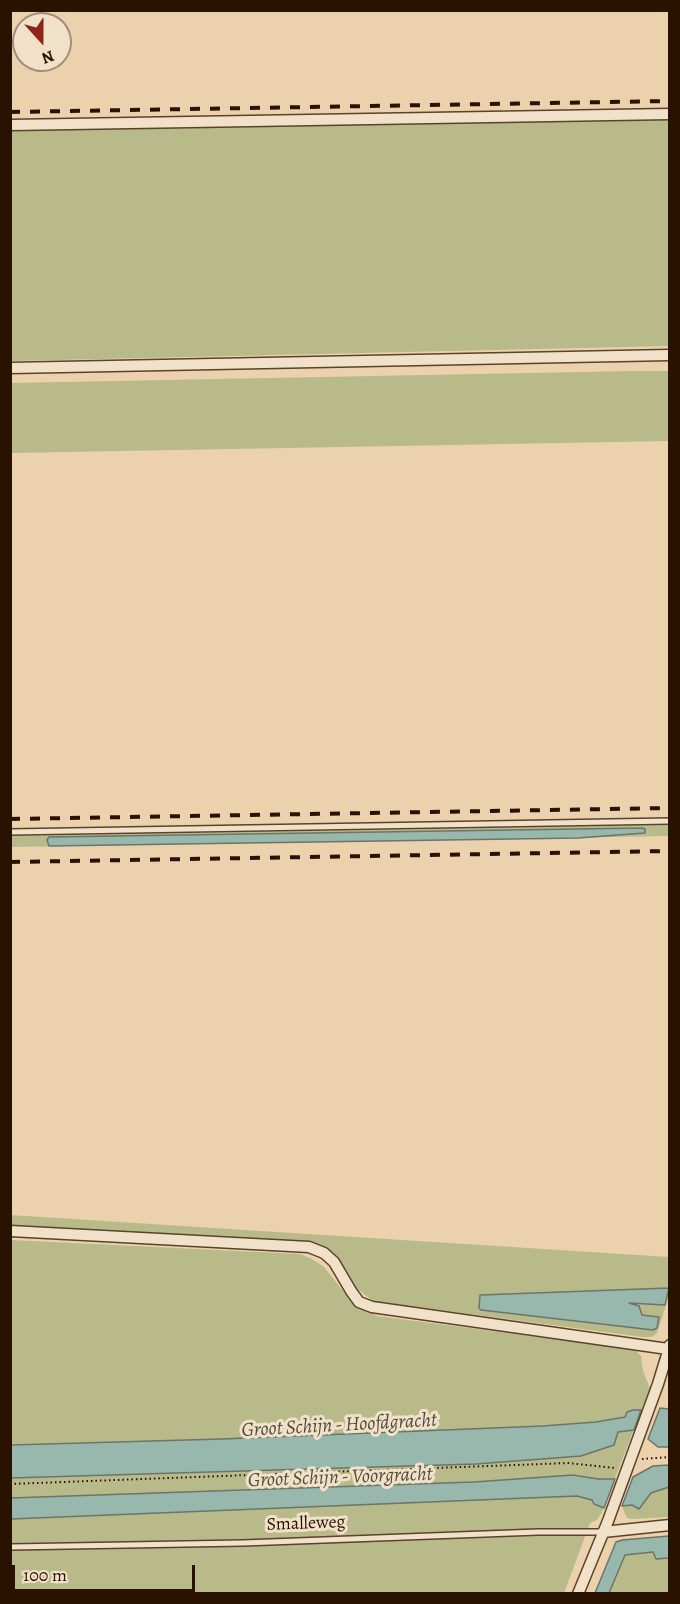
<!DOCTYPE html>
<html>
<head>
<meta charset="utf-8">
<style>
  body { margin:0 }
  #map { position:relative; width:680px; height:1604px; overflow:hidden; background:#ebd1ac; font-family:Alegreya,serif }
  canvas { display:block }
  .frame { position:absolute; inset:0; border:12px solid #291200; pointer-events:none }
  .north { position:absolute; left:12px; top:12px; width:60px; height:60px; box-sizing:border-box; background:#f2e1c9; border:2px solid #a28e79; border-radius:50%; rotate:159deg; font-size:16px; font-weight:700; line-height:24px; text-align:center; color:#291200 }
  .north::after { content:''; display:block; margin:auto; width:21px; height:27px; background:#8f2418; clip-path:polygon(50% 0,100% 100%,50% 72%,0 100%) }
  .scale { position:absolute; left:12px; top:1565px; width:183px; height:27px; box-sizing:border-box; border:3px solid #291200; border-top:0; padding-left:8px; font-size:18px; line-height:21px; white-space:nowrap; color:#291200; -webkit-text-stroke:4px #f2e1c9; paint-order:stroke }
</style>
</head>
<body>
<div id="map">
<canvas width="680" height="1604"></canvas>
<div class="frame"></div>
<div class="north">N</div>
<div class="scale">100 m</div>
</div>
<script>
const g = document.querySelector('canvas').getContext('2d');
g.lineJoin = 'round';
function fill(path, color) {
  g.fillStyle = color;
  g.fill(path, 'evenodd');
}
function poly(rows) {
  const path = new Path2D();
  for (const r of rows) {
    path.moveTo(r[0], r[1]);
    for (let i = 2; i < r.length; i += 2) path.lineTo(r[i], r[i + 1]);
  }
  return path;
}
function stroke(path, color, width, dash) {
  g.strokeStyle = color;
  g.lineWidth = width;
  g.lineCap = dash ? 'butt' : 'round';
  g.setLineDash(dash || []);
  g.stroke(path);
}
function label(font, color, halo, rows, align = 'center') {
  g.font = font + ' Alegreya,serif';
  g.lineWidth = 6;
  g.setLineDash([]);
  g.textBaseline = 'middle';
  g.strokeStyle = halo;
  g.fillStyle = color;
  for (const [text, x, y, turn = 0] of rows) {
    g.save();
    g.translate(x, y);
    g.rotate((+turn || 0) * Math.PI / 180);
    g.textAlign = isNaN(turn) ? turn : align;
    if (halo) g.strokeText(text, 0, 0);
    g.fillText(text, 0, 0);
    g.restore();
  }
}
fill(poly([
  [669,118,669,346,11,361,10,130],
  [633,371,669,371,669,441,11,453,11,383],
  [670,825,669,836,11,847,10,836],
  [10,1215,669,1257,669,1296,657,1333,652,1337,642,1337,373,1301,356,1288,326,1250,11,1227],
  [11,1240,300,1254,312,1259,324,1267,355,1306,377,1316,629,1349,636,1351,641,1356,643,1371,650,1388,601,1514,597,1520,590,1523,564,1593,11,1594],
  [669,1487,669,1517,632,1519,627,1518,625,1514,622,1506,633,1505,636,1507,643,1505,651,1493],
  [669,1546,669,1593,604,1594,619,1554]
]), '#b8bb89');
const water = poly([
  [642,828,645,829,645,833,578,838,49,846,47,840,49,837,642,828],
  [669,1288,665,1305,629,1303,639,1306,642,1315,659,1317,657,1328,653,1330,481,1310,479,1308,480,1295,669,1288],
  [660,1408,669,1409,669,1447,658,1447,648,1439,660,1408],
  [633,1410,641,1410,634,1430,618,1432,614,1445,581,1456,476,1464,11,1478,11,1445,222,1439,543,1426,596,1422,625,1417,627,1412,633,1410],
  [669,1465,669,1487,651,1493,639,1509,632,1505,622,1506,633,1477,653,1466,669,1465],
  [573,1475,598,1479,615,1479,604,1508,594,1504,592,1500,577,1496,11,1519,11,1498,474,1482,573,1475],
  [669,1536,669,1558,656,1559,653,1552,625,1555,609,1593,595,1593,616,1542,622,1540,669,1536]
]);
fill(water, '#98b7ad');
stroke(water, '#6c7568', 1.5);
const lane = poly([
  [10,832,670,821],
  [10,1547,243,1543,538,1532,603,1532]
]);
const street = poly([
  [10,125,670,114],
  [10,368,670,355],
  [10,1231,309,1247,324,1253,334,1262,351,1291,359,1302,372,1307,668,1349],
  [603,1532,670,1525],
  [578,1594,608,1521,658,1384,670,1345]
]);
stroke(lane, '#5a422b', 8);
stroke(street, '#5a422b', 13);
stroke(poly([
  [642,1459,670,1457],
  [10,1484,568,1463,615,1468]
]), '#291200', 2, [1.5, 3]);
stroke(lane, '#f2e1c9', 5);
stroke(street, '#f2e1c9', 10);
stroke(poly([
  [10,112,670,101],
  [10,819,670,808],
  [10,862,670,851]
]), '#291200', 4, [10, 10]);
label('18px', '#291200', '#f2e1c9', [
  ["Smalleweg",306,1524,-2]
]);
label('italic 20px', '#504c3d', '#f2e1c9', [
  ["Groot Schijn - Hoofdgracht",339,1426,-3],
  ["Groot Schijn - Voorgracht",340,1478,-2]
]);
</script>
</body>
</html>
